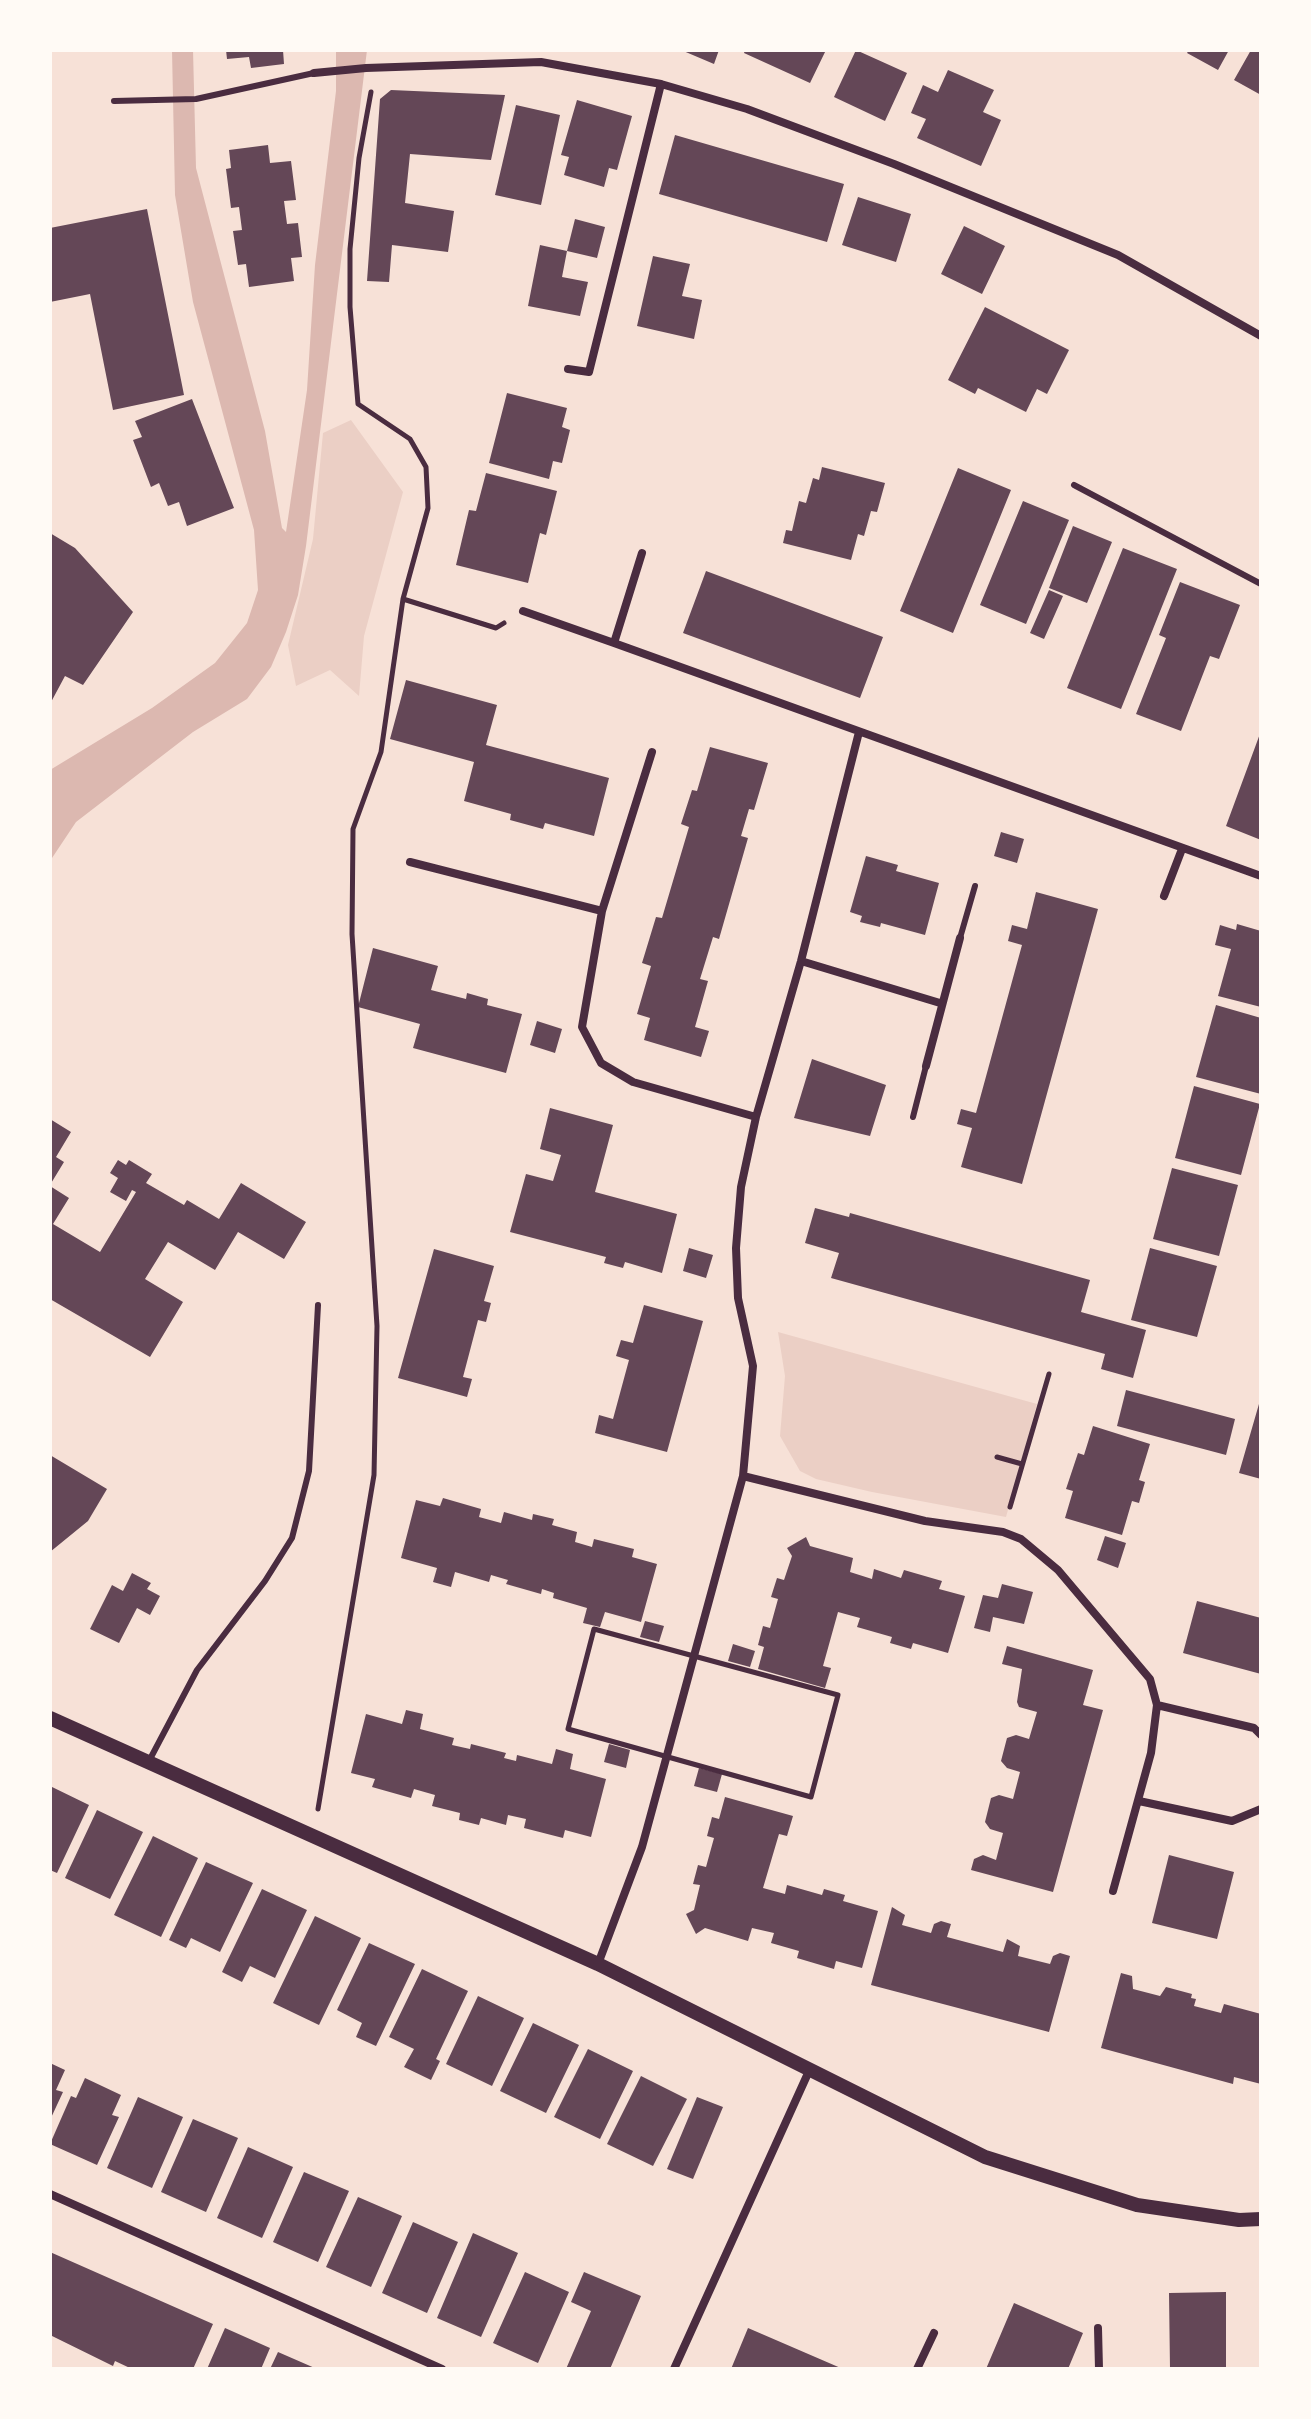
<!DOCTYPE html>
<html>
<head>
<meta charset="utf-8">
<style>
  body { margin:0 }
  #map { position:relative; width:1311px; height:2419px; overflow:hidden; background:#f7e1d7; font-family:"Nunito Sans",sans-serif }
  canvas { display:block }
  .frame { position:absolute; inset:0; border:52px solid #fffaf5; pointer-events:none }
</style>
</head>
<body>
<div id="map">
<canvas width="1311" height="2419"></canvas>
<div class="frame"></div>
</div>
<script>
const g = document.querySelector('canvas').getContext('2d');
g.lineJoin = 'round';
function fill(path, color) {
  g.fillStyle = color;
  g.fill(path, 'evenodd');
}
function poly(rows) {
  const path = new Path2D();
  for (const r of rows) {
    path.moveTo(r[0], r[1]);
    for (let i = 2; i < r.length; i += 2) path.lineTo(r[i], r[i + 1]);
  }
  return path;
}
function stroke(path, color, width, dash) {
  g.strokeStyle = color;
  g.lineWidth = width;
  g.lineCap = dash ? 'butt' : 'round';
  g.setLineDash(dash || []);
  g.stroke(path);
}
fill(poly([
  [351,420,403,492,364,636,359,696,330,670,296,686,288,645,313,539,323,433],
  [778,1332,1037,1404,1006,1517,872,1492,816,1479,800,1471,780,1436,785,1376]
]), '#ebcfc5');
fill(poly([
  [172,50,193,50,196,168,265,431,282,528,286,532,307,390,315,265,336,91,336,50,367,50,306,546,298,595,286,632,271,667,247,699,193,732,76,822,50,861,50,770,152,708,215,663,247,623,258,590,254,530,193,302,175,195]
]), '#dcb8b0');
fill(poly([
  [226,50,283,50,284,64,251,68,249,57,227,59],
  [681,50,719,50,714,64],
  [745,50,826,50,810,83,744,53],
  [856,50,907,73,885,121,834,97],
  [1189,50,1229,50,1218,70,1187,53],
  [1251,50,1261,50,1261,95,1234,80],
  [948,70,994,90,983,112,1001,120,981,166,917,138,926,119,911,113,923,85,938,92],
  [391,90,505,95,491,160,410,154,405,203,454,211,448,252,392,245,389,282,367,281,380,99],
  [577,100,632,116,617,170,609,168,604,187,564,175,569,157,561,155],
  [516,105,560,115,541,205,495,195],
  [675,135,844,184,827,242,659,194],
  [268,145,270,163,291,161,296,200,284,201,287,224,298,223,302,257,291,258,294,281,249,287,246,264,238,265,233,231,242,230,239,207,231,208,226,169,231,168,229,150],
  [858,197,911,214,896,262,842,245],
  [147,209,184,395,113,410,90,294,50,302,50,228],
  [575,219,605,227,597,258,567,251],
  [964,226,1005,246,982,294,941,274],
  [540,245,567,251,562,277,588,282,580,316,528,306],
  [653,256,690,264,682,296,702,300,694,339,637,326],
  [985,307,1069,350,1047,394,1037,389,1026,412,978,388,975,394,948,380],
  [507,393,567,408,562,427,570,430,562,463,553,461,549,479,489,463],
  [192,399,234,508,187,526,179,502,168,506,159,483,151,487,133,440,142,437,135,421],
  [822,467,885,483,877,512,871,511,864,536,858,534,851,560,783,543,786,530,792,531,799,501,806,503,813,478,819,480],
  [958,468,1011,490,953,633,900,611],
  [486,473,557,491,546,535,540,533,528,583,456,565,469,510,476,511],
  [1023,501,1069,520,1026,624,980,605],
  [1073,526,1112,542,1087,603,1049,588],
  [50,533,75,548,133,612,83,685,65,676,50,704],
  [1123,548,1177,569,1121,709,1067,688],
  [706,571,883,637,860,698,683,633],
  [1180,582,1240,605,1219,659,1210,656,1181,731,1136,714,1166,638,1159,635],
  [1049,590,1063,596,1044,639,1030,633],
  [406,680,497,705,486,745,609,778,594,836,545,823,543,829,510,820,511,814,464,801,474,762,390,739],
  [1261,731,1261,840,1226,826],
  [710,747,768,763,754,810,749,809,741,836,748,838,719,939,713,937,700,979,708,981,695,1027,709,1031,701,1057,644,1040,650,1018,637,1014,651,966,642,963,656,917,662,918,689,827,681,824,692,790,697,791],
  [1001,832,1024,839,1017,863,994,856],
  [866,856,898,865,896,871,939,883,925,935,881,923,880,927,860,922,862,916,850,912],
  [1036,892,1098,909,1022,1184,961,1167,972,1128,957,1124,961,1109,976,1113,1022,945,1008,941,1012,925,1027,929],
  [1237,924,1261,931,1261,1007,1218,996,1231,949,1215,945,1220,925,1236,930],
  [373,948,438,966,431,990,466,999,467,993,488,999,487,1005,522,1014,506,1073,413,1048,420,1024,358,1007],
  [1216,1005,1261,1018,1261,1094,1196,1077],
  [537,1021,562,1029,555,1053,530,1045],
  [812,1059,886,1085,870,1136,794,1118],
  [1194,1086,1260,1104,1241,1175,1175,1158],
  [550,1108,613,1125,595,1192,677,1214,662,1273,625,1262,623,1268,604,1263,606,1257,510,1232,526,1174,553,1181,561,1155,540,1149],
  [50,1119,71,1132,56,1157,64,1162,50,1185],
  [118,1160,126,1165,129,1160,152,1174,146,1183,184,1205,187,1200,219,1219,241,1183,306,1222,284,1259,238,1232,215,1270,168,1242,145,1279,183,1302,150,1357,50,1299,50,1186,69,1198,53,1224,100,1252,136,1192,132,1190,126,1201,110,1192,118,1178,110,1173],
  [1172,1168,1238,1185,1219,1256,1153,1239],
  [815,1208,849,1217,850,1213,1090,1280,1081,1312,1146,1330,1133,1378,1101,1369,1105,1354,831,1278,839,1253,805,1243],
  [689,1248,713,1255,706,1278,683,1271],
  [1150,1248,1217,1266,1197,1337,1131,1320],
  [434,1249,494,1266,484,1301,491,1303,486,1322,478,1320,463,1377,472,1379,467,1397,398,1378],
  [644,1305,703,1321,667,1452,595,1433,599,1415,613,1419,629,1360,616,1356,621,1340,633,1343],
  [1126,1390,1235,1419,1226,1455,1117,1426],
  [1261,1397,1261,1479,1239,1473],
  [1093,1426,1150,1444,1139,1480,1145,1482,1139,1503,1132,1501,1122,1535,1065,1518,1073,1491,1066,1489,1078,1453,1084,1455],
  [50,1455,107,1489,88,1521,50,1552],
  [443,1498,481,1509,479,1517,501,1523,504,1512,532,1520,533,1514,554,1519,552,1525,577,1532,575,1542,592,1547,594,1539,634,1549,632,1557,657,1564,641,1622,605,1612,600,1627,583,1623,587,1608,553,1598,554,1593,542,1589,541,1594,506,1584,508,1580,491,1575,489,1582,455,1572,451,1587,433,1582,437,1568,401,1558,416,1500,440,1506],
  [1105,1536,1126,1543,1118,1568,1097,1560],
  [806,1537,810,1546,853,1558,850,1572,872,1579,874,1569,901,1578,904,1570,942,1581,939,1589,965,1596,948,1653,913,1643,911,1649,890,1643,892,1637,857,1627,860,1618,838,1612,823,1666,831,1668,825,1688,758,1669,764,1647,758,1645,763,1626,770,1628,778,1599,771,1597,777,1578,784,1580,792,1556,787,1548],
  [132,1573,151,1583,147,1589,160,1596,150,1615,137,1608,119,1643,90,1629,112,1585,123,1591],
  [1002,1584,1033,1592,1024,1624,993,1617,990,1632,974,1628,983,1595,998,1598],
  [1197,1601,1261,1618,1261,1674,1183,1653],
  [645,1621,664,1626,659,1642,640,1637],
  [733,1644,755,1651,750,1667,728,1661],
  [1007,1646,1093,1670,1083,1705,1103,1710,1053,1892,971,1870,974,1859,983,1855,996,1860,1003,1833,990,1829,985,1822,991,1798,999,1795,1013,1799,1020,1772,1007,1768,1001,1761,1007,1738,1016,1735,1029,1739,1037,1712,1019,1707,1017,1702,1022,1669,1002,1664],
  [406,1710,423,1714,420,1729,454,1738,452,1745,470,1749,471,1744,506,1753,504,1758,516,1761,517,1755,552,1764,556,1749,573,1754,570,1769,606,1779,591,1837,565,1830,563,1838,524,1828,526,1819,508,1815,506,1825,481,1818,479,1825,459,1820,460,1813,432,1806,435,1795,414,1789,411,1798,372,1787,375,1779,351,1773,366,1714,402,1724],
  [609,1744,630,1750,626,1768,604,1762],
  [699,1768,722,1774,717,1792,694,1786],
  [50,1786,89,1805,57,1873,50,1870],
  [725,1797,793,1816,787,1836,779,1834,763,1888,785,1894,787,1885,822,1895,824,1889,845,1895,843,1901,878,1911,862,1968,836,1961,834,1969,797,1958,799,1951,771,1943,774,1933,752,1928,748,1941,705,1928,696,1934,686,1914,694,1910,700,1885,693,1884,698,1865,706,1867,714,1838,707,1836,712,1817,719,1819],
  [97,1810,143,1832,110,1899,65,1878],
  [153,1836,198,1858,161,1937,114,1915],
  [1169,1855,1234,1872,1217,1939,1152,1923],
  [206,1862,253,1883,220,1952,191,1938,186,1948,169,1940],
  [262,1889,307,1910,275,1978,250,1966,242,1982,222,1972],
  [892,1907,905,1915,902,1925,931,1933,934,1924,941,1921,951,1924,947,1937,1003,1952,1007,1939,1020,1946,1018,1956,1050,1964,1053,1956,1060,1953,1070,1956,1049,2032,871,1985],
  [315,1916,361,1938,319,2025,273,2003],
  [369,1943,415,1964,376,2046,356,2037,362,2023,337,2010],
  [422,1969,468,1991,436,2059,440,2061,431,2080,404,2067,414,2049,389,2037],
  [1121,1973,1132,1976,1133,1989,1160,1996,1166,1987,1192,1994,1191,1998,1196,1999,1194,2006,1221,2013,1224,2004,1261,2014,1261,2084,1234,2077,1233,2084,1101,2048],
  [478,1996,524,2018,492,2086,446,2064],
  [533,2023,579,2045,546,2113,500,2091],
  [588,2049,633,2071,600,2139,554,2117],
  [50,2063,65,2070,56,2090,63,2092,50,2120],
  [641,2076,687,2099,653,2166,607,2144],
  [85,2078,121,2095,112,2115,119,2117,97,2165,50,2144,71,2096,76,2098],
  [138,2097,183,2117,152,2188,107,2168],
  [697,2097,723,2107,693,2179,667,2169],
  [193,2119,238,2138,206,2212,161,2192],
  [248,2147,293,2167,262,2238,217,2218],
  [304,2172,349,2191,318,2262,273,2242],
  [358,2197,402,2216,371,2287,326,2267],
  [413,2222,458,2242,427,2313,382,2293],
  [473,2233,518,2253,481,2337,437,2318],
  [50,2252,213,2324,193,2369,132,2369,115,2361,113,2366,50,2335],
  [525,2272,569,2292,538,2363,493,2343],
  [584,2272,641,2296,610,2369,566,2369,591,2311,571,2302],
  [1226,2292,1226,2369,1170,2369,1169,2293],
  [1014,2303,1083,2333,1068,2369,986,2369],
  [225,2328,270,2348,261,2369,207,2369],
  [748,2328,843,2369,731,2369],
  [278,2352,317,2369,270,2369]
]), '#644757');
stroke(poly([
  [403,599,496,628,504,623],
  [997,1457,1022,1464],
  [1010,1507,1049,1374],
  [594,1629,838,1695,811,1797,568,1729,594,1629],
  [318,1809,374,1475,377,1326,352,934,353,829,381,752,403,599,428,508,426,467,410,439,358,404,350,307,350,249,359,158,371,92]
]), '#4a2c40', 5);
stroke(poly([
  [114,101,196,99,314,73],
  [1074,485,1261,584],
  [960,938,975,886],
  [913,1117,926,1066],
  [149,1761,197,1670,265,1581,292,1538,309,1471,318,1305]
]), '#4a2c40', 6);
stroke(poly([
  [314,73,366,68,541,62,661,84,747,109,894,164,1118,255,1261,336],
  [568,369,589,372,661,84],
  [642,553,614,643,1261,876],
  [523,611,614,643],
  [652,752,602,911,582,1027,601,1063,633,1082,756,1117],
  [410,862,602,911],
  [1164,896,1182,849],
  [801,961,940,1003],
  [926,1066,960,938],
  [743,1476,925,1521,1003,1532,1021,1539,1058,1570,1150,1679,1157,1705,1151,1753,1113,1891],
  [1157,1705,1254,1728,1261,1735],
  [1139,1801,1232,1821,1261,1809],
  [598,1964,642,1847,743,1476,753,1366,738,1298,736,1248,741,1187,756,1117,801,961,859,732],
  [50,2194,442,2369],
  [1098,2328,1099,2369],
  [674,2369,809,2071],
  [917,2369,934,2333]
]), '#4a2c40', 8);
stroke(poly([
  [50,1718,598,1964,985,2157,1137,2205,1239,2220,1261,2219]
]), '#4a2c40', 14);
</script>
</body>
</html>
